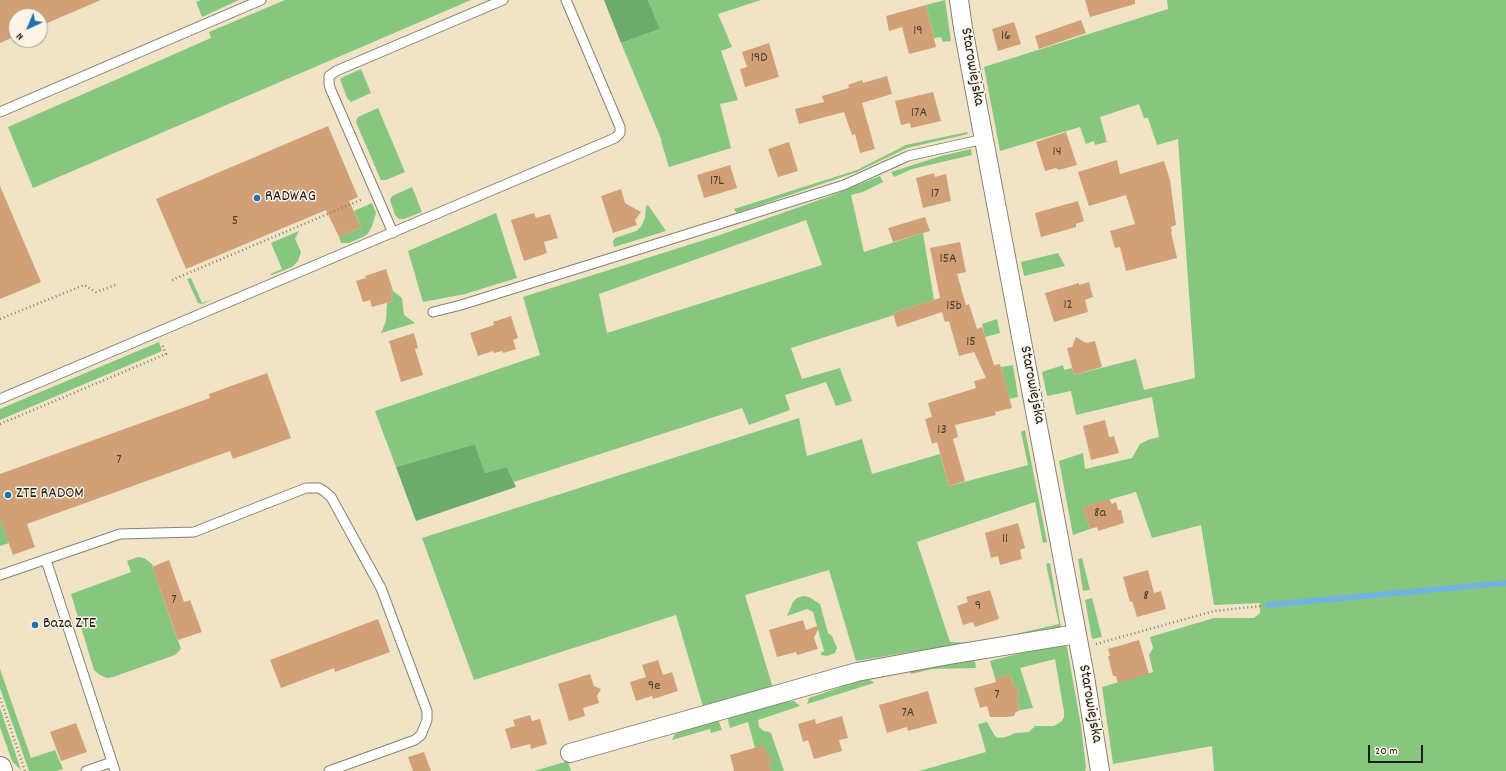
<!DOCTYPE html>
<html>
<head>
<meta charset="utf-8">
<style>
  body { margin:0 }
  #map { position:relative; width:1506px; height:771px; overflow:hidden; background:#f1e4c6; font-family:Dekko,sans-serif }
  canvas { display:block }
  .north { position:absolute; left:8px; top:8px; width:40px; height:40px; box-sizing:border-box; background:#fcf5e5; border:1px solid #a29e95; border-radius:50%; rotate:224deg; font-size:11px; font-weight:700; line-height:16px; text-align:center; color:#1c1c1c }
  .north::after { content:''; display:block; margin:auto; width:14px; height:18px; background:#1f6fb2; clip-path:polygon(50% 0,100% 100%,50% 72%,0 100%) }
  .scale { position:absolute; left:1368px; top:745px; width:55px; height:18px; box-sizing:border-box; border:2px solid #1c1c1c; border-top:0; padding-left:5px; font-size:12px; line-height:14px; white-space:nowrap; color:#1c1c1c; -webkit-text-stroke:3px #fcf5e5; paint-order:stroke }
</style>
</head>
<body>
<div id="map">
<canvas width="1506" height="771"></canvas>
<div class="north">N</div>
<div class="scale">20 m</div>
</div>
<script>
const g = document.querySelector('canvas').getContext('2d');
g.lineJoin = 'round';
function fill(path, color) {
  g.fillStyle = color;
  g.fill(path, 'evenodd');
}
function poly(rows) {
  const path = new Path2D();
  for (const r of rows) {
    path.moveTo(r[0], r[1]);
    for (let i = 2; i < r.length; i += 2) path.lineTo(r[i], r[i + 1]);
  }
  return path;
}
function stroke(path, color, width, dash) {
  g.strokeStyle = color;
  g.lineWidth = width;
  g.lineCap = dash ? 'butt' : 'round';
  g.setLineDash(dash || []);
  g.stroke(path);
}
function label(font, color, halo, rows, align = 'center') {
  g.font = font + ' Dekko,sans-serif';
  g.lineWidth = 3;
  g.setLineDash([]);
  g.textBaseline = 'middle';
  g.strokeStyle = halo;
  g.fillStyle = color;
  for (const [text, x, y, turn = 0] of rows) {
    g.save();
    g.translate(x, y);
    g.rotate((+turn || 0) * Math.PI / 180);
    g.textAlign = isNaN(turn) ? turn : align;
    if (halo) g.strokeText(text, 0, 0);
    g.fillText(text, 0, 0);
    g.restore();
  }
}
fill(poly([
  [201,0,239,0,202,17,196,2],
  [285,0,471,0,33,188,8,127,211,38,209,32],
  [648,0,761,0,718,14,732,47,721,51,738,100,720,104,731,148,669,167,661,141,662,141,621,43,660,29],
  [945,0,951,41,943,42,941,37,934,38,926,5],
  [1167,0,1506,0,1506,771,1214,771,1212,746,1113,764,1102,687,1153,672,1149,655,1153,648,1150,637,1214,618,1254,618,1260,613,1260,603,1214,605,1201,525,1152,538,1136,492,1083,507,1090,529,1073,535,1059,461,1083,453,1085,469,1132,458,1140,444,1148,440,1159,437,1152,397,1076,415,1071,391,1047,396,1042,372,1063,365,1064,370,1072,368,1074,375,1136,359,1144,390,1195,378,1178,139,1157,145,1148,118,1144,118,1139,104,1100,117,1107,142,1095,145,1094,141,1086,144,1080,127,1000,151,984,67,1168,9],
  [361,69,371,93,351,102,347,98,340,79,343,77],
  [378,108,405,172,386,180,381,180,380,178,356,122,358,117],
  [967,132,968,134,907,148,857,172,737,213,734,209,857,170,906,145],
  [971,149,972,155,912,169,894,177,891,172,941,156],
  [880,176,883,182,863,192,851,195,864,252,923,233,934,300,893,313,894,315,791,348,802,379,840,368,852,401,836,406,826,382,785,395,790,410,749,425,742,408,514,482,507,467,485,473,475,444,396,467,375,411,540,355,523,297,720,235,833,195],
  [806,220,822,265,607,333,599,294],
  [412,187,422,212,404,219,399,219,395,215,390,200,392,196],
  [372,203,376,213,372,226,369,232,365,236,349,243,341,243,339,237,361,227,354,211],
  [648,205,666,231,614,247,613,241,615,238,636,231,641,227,645,218,646,206],
  [496,213,517,278,465,294,423,302,408,251],
  [299,231,295,239,301,252,298,261,292,267,272,275,270,274,282,269,271,243],
  [1058,253,1065,266,1024,276,1021,262],
  [191,278,202,303,214,299,202,304,198,303,187,279],
  [393,291,402,298,404,315,415,323,381,333,386,321,387,303,393,301,390,292],
  [997,319,1000,333,985,337,982,324],
  [159,342,162,351,0,420,0,409],
  [1013,365,1018,397,1009,399,1001,367],
  [799,418,807,456,862,439,872,474,940,454,949,486,1028,465,1021,432,1025,430,1047,542,1043,543,1035,502,917,542,950,642,976,643,1059,624,1046,564,1050,563,1061,628,952,648,916,651,856,661,829,570,745,595,772,685,767,691,704,710,676,615,474,680,422,538],
  [0,519,9,543,0,546],
  [138,557,144,558,152,564,153,566,152,567,181,649,175,655,113,677,107,678,100,675,94,670,71,594,131,572,127,561],
  [1082,558,1090,590,1083,591,1078,559],
  [803,596,809,597,820,604,828,633,832,636,837,648,835,653,827,656,821,655,821,653,824,651,813,612,807,609,787,616,793,602,797,598],
  [1092,598,1102,637,1092,639,1085,600],
  [1060,643,1067,647,1081,726,1086,768,1085,771,919,771,986,752,978,724,987,722,995,736,998,738,1006,737,1015,733,1029,732,1035,726,1054,726,1062,721,1064,717,1064,712,1055,659,1020,668,1033,708,1020,710,1017,698,1019,694,1017,687,1013,685,1010,674,995,678,990,661],
  [972,659,975,662,976,668,932,669,911,674,910,671,944,663],
  [0,669,31,758,55,750,63,769,57,771,29,771,0,688],
  [867,679,872,681,874,683,807,704,809,698,861,680],
  [794,701,800,706,758,720,759,727,764,731,769,732,771,733,784,771,772,771,769,764,771,760,770,756,755,748,748,722,730,728,727,716,780,703],
  [0,708,21,770,12,761,0,727],
  [718,719,722,730,711,733,710,729,672,740,675,734],
  [568,761,571,771,534,771]
]), '#87c67e');
fill(poly([
  [604,0,648,0,660,29,621,43],
  [475,444,485,473,507,467,516,487,416,521,396,467]
]), '#6dab6d');
stroke(poly([
  [1268,605,1506,583]
]), '#6fb4e5', 5.5);
fill(poly([
  [0,0,101,0,40,26,40,16,16,16,16,36,0,43],
  [1085,0,1135,0,1135,4,1090,17],
  [926,5,936,47,909,54,902,27,889,31,886,16],
  [1081,20,1086,33,1039,49,1035,36],
  [1014,22,1021,44,998,51,992,29],
  [769,43,779,77,745,87,740,69,747,67,742,52],
  [887,76,892,94,862,103,875,149,860,153,855,134,852,135,844,112,799,124,795,109,824,102,822,96,849,88,848,85,862,80,863,83],
  [933,92,941,121,911,128,910,123,901,125,895,101],
  [328,126,358,197,349,201,361,227,339,237,326,210,186,269,156,199],
  [1066,132,1077,165,1059,170,1056,168,1045,171,1036,142],
  [789,142,798,171,778,177,768,149],
  [1117,160,1120,174,1164,161,1170,180,1176,225,1171,227,1172,232,1171,232,1177,258,1126,271,1120,247,1115,248,1110,231,1135,224,1126,195,1089,206,1078,172],
  [730,165,737,188,704,198,697,175],
  [934,173,935,177,946,174,951,201,923,208,916,178],
  [0,186,41,282,0,299],
  [621,189,625,203,641,212,635,220,637,225,613,233,601,196],
  [1078,201,1084,221,1076,224,1076,227,1041,237,1035,213],
  [534,213,536,218,550,214,558,238,544,242,547,253,524,261,511,220],
  [925,217,930,231,893,242,888,228],
  [960,242,966,272,957,274,966,305,969,304,977,329,982,327,994,365,1000,364,1012,408,995,412,996,415,955,425,958,437,953,439,965,481,949,486,937,442,932,444,925,419,932,417,928,403,976,388,974,381,986,378,974,352,959,356,949,321,945,322,942,312,897,327,893,313,940,298,930,248],
  [386,269,393,291,390,292,393,301,372,307,370,300,363,302,356,281,366,278,365,276],
  [1089,282,1093,297,1085,300,1088,312,1054,322,1045,293,1079,283,1079,285],
  [511,316,518,338,513,340,516,349,503,353,502,351,494,353,493,351,478,356,470,333,494,325,493,322],
  [414,333,418,348,415,349,423,375,401,382,389,341],
  [1076,337,1086,343,1095,341,1102,367,1074,375,1067,348,1072,347],
  [267,373,291,438,233,459,230,451,27,524,35,547,13,555,0,519,0,474,210,398,209,394],
  [1105,420,1109,437,1114,436,1119,453,1091,460,1083,426],
  [1109,499,1112,504,1116,502,1118,510,1121,510,1124,523,1098,531,1097,527,1090,529,1083,507],
  [1018,523,1025,548,1020,550,1022,559,1000,565,998,556,991,558,985,533],
  [169,560,184,602,190,600,202,632,178,640,152,567],
  [1148,570,1154,593,1161,591,1166,609,1137,617,1132,601,1130,602,1123,577],
  [990,590,999,619,975,627,973,622,963,625,957,606,968,602,966,597],
  [378,619,390,652,335,672,334,668,281,688,270,660],
  [803,620,806,630,820,625,814,638,818,649,797,655,796,652,777,657,769,630],
  [1139,640,1149,674,1118,683,1116,676,1113,676,1108,656,1110,656,1108,649],
  [658,660,663,675,672,672,678,691,653,699,652,696,636,701,630,682,646,677,642,665],
  [590,674,594,686,601,689,597,696,599,703,583,708,585,716,569,721,558,684],
  [1010,674,1013,685,1017,687,1019,694,1017,698,1020,710,1016,712,1014,716,1007,717,990,717,987,706,980,708,974,688,996,682,995,678],
  [928,691,937,723,908,731,907,727,887,733,879,705],
  [530,715,532,721,540,719,547,744,531,749,530,744,511,749,505,729,515,726,513,720],
  [842,716,848,738,839,740,842,751,814,759,808,740,803,742,798,724,815,719,816,724],
  [76,723,87,752,61,761,50,732],
  [764,745,767,754,773,757,769,764,772,771,734,771,730,755],
  [424,752,431,771,413,771,408,757]
]), '#d1a076');
const service = poly([
  [0,112,261,0],
  [393,233,330,88,329,83,329,76,336,71,503,0],
  [433,312,461,305,844,185,908,156,984,139],
  [0,399,615,138,620,133,620,127,566,0],
  [46,560,115,771],
  [0,575,120,534,194,532,306,488,319,488,324,491,331,497,381,588,427,711,427,720,421,735,415,740,329,771],
  [86,771,112,762]
]);
const minor = poly([
  [959,0,963,28,1085,677,1100,771],
  [570,753,857,672,949,655,1077,634]
]);
const tertiary = poly([
  [0,768,1,771]
]);
stroke(service, '#868071', 11);
stroke(minor, '#868071', 20);
stroke(tertiary, '#868071', 24);
stroke(poly([
  [172,280,363,199],
  [0,319,84,285,96,292,118,284],
  [0,424,166,354,162,344],
  [1096,644,1214,611,1261,606],
  [0,698,25,771]
]), '#868071', 2.5, [1, 3]);
stroke(service, '#fff', 9);
stroke(minor, '#fff', 18);
stroke(tertiary, '#fff', 22);
for (const [x, y, r, color] of [
  [257,198,4,"#1f6fb2"],
  [8,495,4,"#1f6fb2"],
  [35,625,4,"#1f6fb2"]
]) {
  const dot = new Path2D();
  dot.arc(x, y, r, 0, 2 * Math.PI);
  g.fillStyle = color;
  g.fill(dot);
  stroke(dot, '#fcf5e5', 1.5);
}
label('14px', '#493d32', null, [
  ["19",918,32],
  ["16",1006,37],
  ["19D",759,59],
  ["17A",919,114],
  ["14",1057,153],
  ["17L",717,182],
  ["17",935,195],
  ["5",235,222],
  ["15A",948,260],
  ["12",1068,306],
  ["15b",954,307],
  ["15",971,343],
  ["13",942,431],
  ["7",119,461],
  ["8a",1100,514],
  ["11",1005,540],
  ["8",1146,597],
  ["7",174,601],
  ["9",978,607],
  ["9e",654,687],
  ["7",997,696],
  ["7A",908,714]
]);
label('16px', '#1c1c1c', '#fcf5e5', [
  ["Starowiejska",971,67,80],
  ["Starowiejska",1031,385,79],
  ["Starowiejska",1089,704,80]
]);
label('16px', '#1c1c1c', '#fcf5e5', [
  ["RADWAG",265,198],
  ["ZTE RADOM",16,495],
  ["Baza ZTE",43,625]
], 'left');
</script>
</body>
</html>
